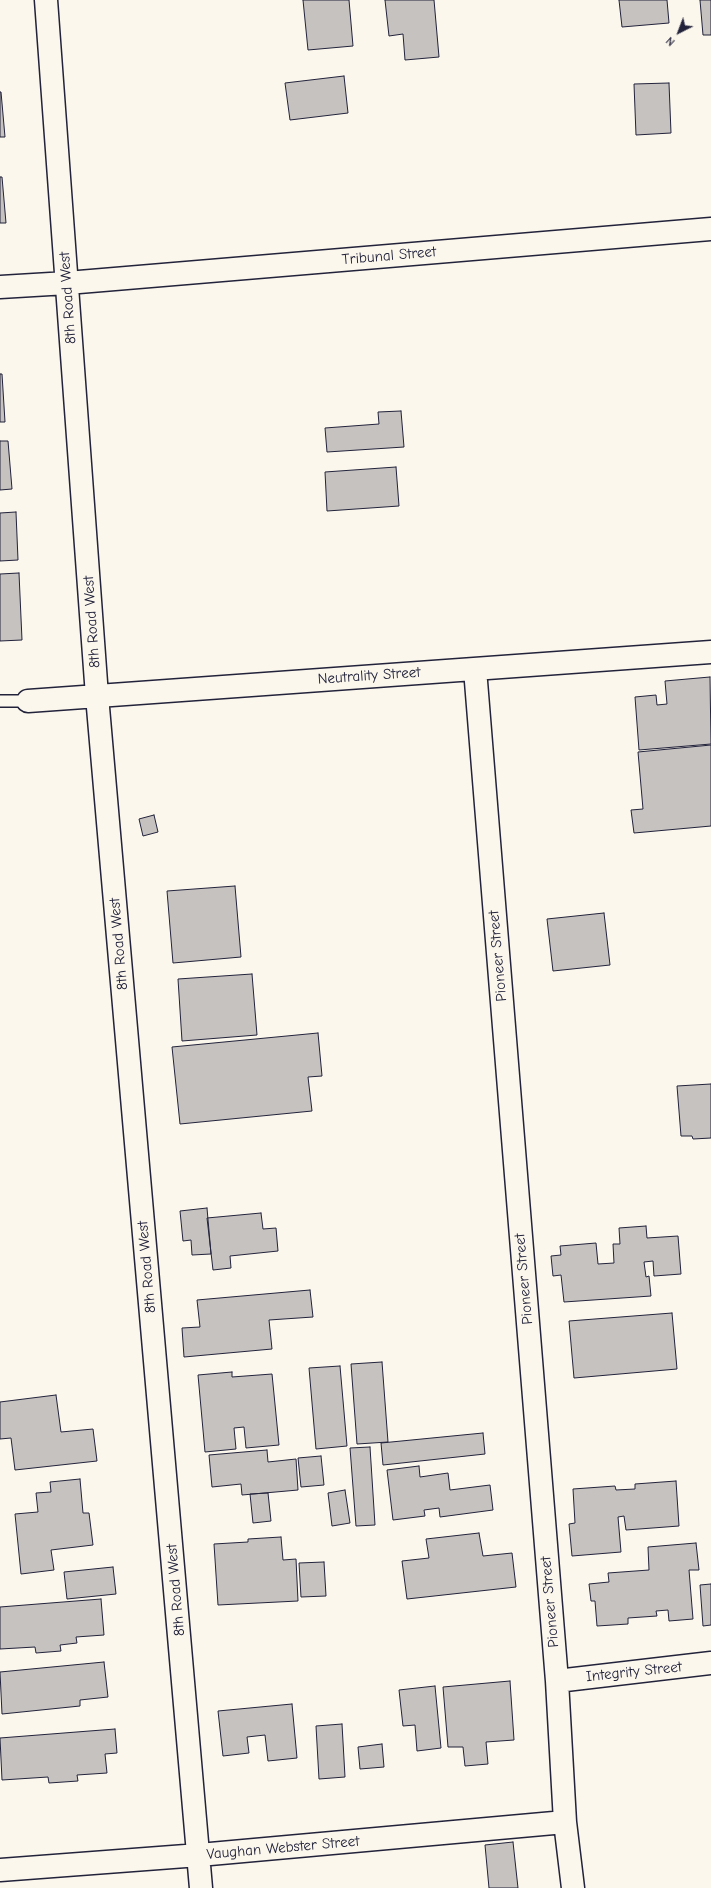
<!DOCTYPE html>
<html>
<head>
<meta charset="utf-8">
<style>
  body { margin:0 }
  #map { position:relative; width:711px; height:1888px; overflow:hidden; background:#fbf7ec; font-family:"Comic Neue",sans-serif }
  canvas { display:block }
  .north { position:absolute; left:659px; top:12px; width:40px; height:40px; -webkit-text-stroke:3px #fbf7ec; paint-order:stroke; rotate:222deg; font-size:11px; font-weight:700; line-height:16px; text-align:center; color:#22223b }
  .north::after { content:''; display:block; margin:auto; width:14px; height:18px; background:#22223b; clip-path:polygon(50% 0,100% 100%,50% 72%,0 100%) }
</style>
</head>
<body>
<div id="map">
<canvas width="711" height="1888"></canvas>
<div class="north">N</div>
</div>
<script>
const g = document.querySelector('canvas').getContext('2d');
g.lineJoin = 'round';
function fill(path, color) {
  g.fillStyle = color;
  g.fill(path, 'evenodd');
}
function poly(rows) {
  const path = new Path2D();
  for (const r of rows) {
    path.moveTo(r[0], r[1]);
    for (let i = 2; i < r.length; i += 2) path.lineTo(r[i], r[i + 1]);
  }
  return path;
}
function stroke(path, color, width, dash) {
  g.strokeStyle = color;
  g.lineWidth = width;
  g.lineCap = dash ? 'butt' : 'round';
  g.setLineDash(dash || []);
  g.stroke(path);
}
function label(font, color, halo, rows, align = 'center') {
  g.font = font + ' "Comic Neue",sans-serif';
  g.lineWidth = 4;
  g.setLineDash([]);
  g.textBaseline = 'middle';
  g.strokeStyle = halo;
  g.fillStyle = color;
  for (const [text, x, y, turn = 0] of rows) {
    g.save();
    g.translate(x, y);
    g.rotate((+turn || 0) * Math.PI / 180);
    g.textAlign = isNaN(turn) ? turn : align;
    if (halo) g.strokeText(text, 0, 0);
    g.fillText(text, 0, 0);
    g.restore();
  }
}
const building = poly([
  [303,0,349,0,353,46,308,50,303,0],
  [385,0,434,0,439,57,405,60,403,34,389,36,385,0],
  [619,0,667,0,669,23,622,27,619,0],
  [700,0,711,0,711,35,703,35,700,0],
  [344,76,348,113,290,120,285,83,344,76],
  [669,83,671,133,636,135,634,84,669,83],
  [0,92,1,92,5,137,0,137,0,92],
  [0,177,2,177,6,223,0,223,0,177],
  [0,374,2,374,5,422,0,422,0,374],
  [401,411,404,447,327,452,325,428,379,424,378,412,401,411],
  [0,441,8,441,12,489,0,490,0,441],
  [396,467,399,506,327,511,325,472,396,467],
  [16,512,18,560,0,561,0,513,16,512],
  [19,573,22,640,0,641,0,574,19,573],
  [710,677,711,744,639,750,635,697,656,695,657,705,667,704,665,681,710,677],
  [711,745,711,826,634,833,631,810,643,809,638,752,711,745],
  [154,815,158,832,143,836,139,819,154,815],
  [235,886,241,957,173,963,167,891,235,886],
  [604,913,610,965,553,971,547,919,604,913],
  [252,974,257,1035,182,1041,178,979,252,974],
  [318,1033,322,1076,308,1077,312,1111,180,1124,172,1047,318,1033],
  [711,1084,711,1138,693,1139,692,1136,681,1136,677,1086,711,1084],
  [207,1208,211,1254,192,1255,191,1240,183,1241,180,1211,207,1208],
  [261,1213,263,1229,276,1228,278,1251,230,1256,231,1268,213,1270,207,1218,261,1213],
  [646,1226,647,1238,678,1236,681,1274,654,1276,653,1261,644,1262,646,1277,649,1276,651,1296,564,1302,561,1275,553,1276,551,1256,561,1255,560,1246,596,1243,598,1264,614,1263,613,1244,620,1244,619,1228,646,1226],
  [310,1290,313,1317,269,1320,272,1349,184,1357,182,1328,200,1327,197,1300,310,1290],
  [672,1313,677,1369,574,1378,569,1321,672,1313],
  [382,1362,388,1442,357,1444,351,1364,382,1362],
  [340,1366,347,1446,316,1449,309,1368,340,1366],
  [232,1372,232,1377,272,1374,279,1445,246,1448,244,1427,234,1428,236,1449,205,1452,198,1375,232,1372],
  [56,1395,61,1432,93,1429,97,1461,15,1470,11,1438,0,1439,0,1402,56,1395],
  [483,1433,485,1454,383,1465,381,1443,483,1433],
  [370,1447,375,1525,356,1526,350,1448,370,1447],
  [267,1450,268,1462,296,1459,298,1490,242,1495,241,1484,212,1487,209,1455,267,1450],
  [321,1456,324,1485,301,1487,298,1458,321,1456],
  [419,1466,420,1477,448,1473,450,1490,490,1485,493,1510,440,1517,439,1508,424,1510,425,1516,393,1520,387,1470,419,1466],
  [80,1479,83,1513,89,1513,93,1545,51,1550,54,1570,21,1574,15,1514,38,1512,36,1493,51,1492,50,1482,80,1479],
  [676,1481,679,1526,626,1530,624,1516,618,1517,621,1552,572,1556,569,1524,575,1523,573,1489,615,1486,616,1490,635,1489,635,1484,676,1481],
  [345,1490,350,1523,332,1526,328,1493,345,1490],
  [268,1493,271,1521,253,1523,250,1494,268,1493],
  [479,1533,483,1556,512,1553,516,1587,407,1599,402,1561,429,1558,426,1539,479,1533],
  [281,1537,283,1560,296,1559,298,1601,218,1605,214,1544,248,1542,248,1539,281,1537],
  [696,1543,699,1570,689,1570,693,1619,669,1621,668,1610,656,1611,657,1616,628,1618,628,1624,597,1626,595,1601,591,1601,589,1584,609,1582,608,1573,649,1570,648,1547,696,1543],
  [324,1562,326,1596,301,1597,299,1563,324,1562],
  [113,1567,116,1594,67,1599,64,1572,113,1567],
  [711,1584,711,1625,703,1626,700,1585,711,1584],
  [101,1599,104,1635,76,1637,77,1643,60,1645,61,1651,36,1653,35,1647,0,1649,0,1607,101,1599],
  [104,1662,108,1697,80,1700,80,1706,2,1714,0,1672,104,1662],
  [510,1681,514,1740,486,1742,488,1764,465,1766,463,1747,448,1747,443,1687,510,1681],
  [435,1686,441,1748,417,1751,415,1725,403,1726,399,1690,435,1686],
  [292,1704,297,1758,268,1761,265,1735,247,1737,249,1753,223,1756,218,1711,292,1704],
  [342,1724,345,1777,319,1779,316,1726,342,1724],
  [115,1729,117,1753,105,1754,107,1773,77,1775,78,1781,49,1783,48,1777,2,1780,0,1738,115,1729],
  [382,1744,384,1767,360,1769,358,1747,382,1744],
  [513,1842,518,1888,489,1888,485,1845,513,1842]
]);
fill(building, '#c6c2c0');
stroke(building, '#22223b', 1);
const lane = poly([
  [0,701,28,701]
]);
const street = poly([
  [46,0,97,696,201,1888],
  [0,287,67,283,711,229],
  [475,669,557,1681,565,1822,573,1888],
  [28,701,711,652],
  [557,1681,711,1663],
  [0,1870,199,1855,565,1822]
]);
stroke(lane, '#22223b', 14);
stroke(street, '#22223b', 25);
stroke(lane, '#fbf7ec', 11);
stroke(street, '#fbf7ec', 22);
label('15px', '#22223b', '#fbf7ec', [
  ["Tribunal Street",389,256,-5],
  ["8th Road West",68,298,-94],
  ["8th Road West",92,622,-94],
  ["Neutrality Street",369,676,-4],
  ["8th Road West",119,944,-95],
  ["Pioneer Street",498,956,-95],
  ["8th Road West",147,1267,-95],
  ["Pioneer Street",524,1279,-95],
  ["8th Road West",176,1590,-95],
  ["Pioneer Street",550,1602,-95],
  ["Integrity Street",634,1672,-6],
  ["Vaughan Webster Street",283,1848,-5]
]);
</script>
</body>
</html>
